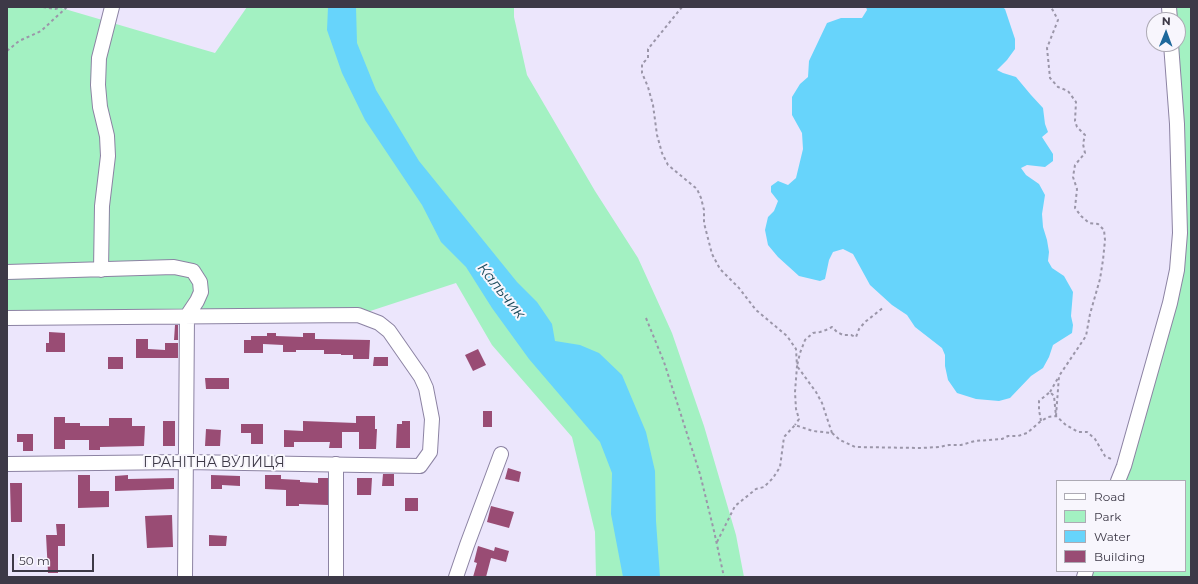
<!DOCTYPE html>
<html>
<head>
<meta charset="utf-8">
<style>
  body { margin:0 }
  #map { position:relative; width:1198px; height:584px; overflow:hidden; background:#ece6fc; font-family:Montserrat,sans-serif }
  canvas { display:block }
  .frame { position:absolute; inset:0; border:8px solid #3d3947; pointer-events:none }
  .legend { position:absolute; left:1056px; top:480px; width:130px; height:92px; box-sizing:border-box; background:#f8f6fd; border:1px solid #adaab4; margin:0; padding:5px 7px; list-style:none; font-size:12px; color:#3d3947 }
  .legend li { display:flex; align-items:center; gap:8px; height:20px }
  .legend b { width:20px; border:1px solid #adaab4 }
  .north { position:absolute; left:1146px; top:12px; width:40px; height:40px; box-sizing:border-box; background:#f8f6fd; border:1px solid #adaab4; border-radius:50%; rotate:1deg; font-size:11px; font-weight:700; line-height:16px; text-align:center; color:#3d3947 }
  .north::after { content:''; display:block; margin:auto; width:14px; height:18px; background:#1e689c; clip-path:polygon(50% 0,100% 100%,50% 72%,0 100%) }
  .scale { position:absolute; left:12px; top:554px; width:82px; height:18px; box-sizing:border-box; border:2px solid #3d3947; border-top:0; padding-left:5px; font-size:12px; line-height:14px; white-space:nowrap; color:#3d3947; -webkit-text-stroke:3px #f8f6fd; paint-order:stroke }
</style>
</head>
<body>
<div id="map">
<canvas width="1198" height="584"></canvas>
<div class="frame"></div>
<ul class="legend">
<li><b style="height:5px;background:#fff"></b>Road</li>
<li><b style="height:11px;background:#a3f1c2"></b>Park</li>
<li><b style="height:11px;background:#67d4fb"></b>Water</li>
<li><b style="height:11px;background:#994c74"></b>Building</li>
</ul>
<div class="north">N</div>
<div class="scale">50 m</div>
</div>
<script>
const g = document.querySelector('canvas').getContext('2d');
g.lineJoin = 'round';
function fill(path, color) {
  g.fillStyle = color;
  g.fill(path, 'evenodd');
}
function poly(rows) {
  const path = new Path2D();
  for (const r of rows) {
    path.moveTo(r[0], r[1]);
    for (let i = 2; i < r.length; i += 2) path.lineTo(r[i], r[i + 1]);
  }
  return path;
}
function stroke(path, color, width, dash) {
  g.strokeStyle = color;
  g.lineWidth = width;
  g.lineCap = dash ? 'butt' : 'round';
  g.setLineDash(dash || []);
  g.stroke(path);
}
function label(font, color, halo, rows, align = 'center') {
  g.font = font + ' Montserrat,sans-serif';
  g.lineWidth = 4;
  g.setLineDash([]);
  g.textBaseline = 'middle';
  g.strokeStyle = halo;
  g.fillStyle = color;
  for (const [text, x, y, turn = 0] of rows) {
    g.save();
    g.translate(x, y);
    g.rotate((+turn || 0) * Math.PI / 180);
    g.textAlign = isNaN(turn) ? turn : align;
    if (halo) g.strokeText(text, 0, 0);
    g.fillText(text, 0, 0);
    g.restore();
  }
}
fill(poly([
  [7,7,58,7,215,53,247,7,514,7,514,17,527,75,595,191,638,258,672,333,704,426,736,535,744,577,596,577,595,532,572,437,492,345,456,283,358,315,7,318],
  [1169,7,1191,7,1191,577,1084,577,1086,571,1185,571,1185,481,1118,481,1177,270,1178,20,1170,20]
]), '#a3f1c2');
fill(poly([
  [328,7,356,7,357,43,376,90,419,161,517,282,537,302,552,324,555,341,580,345,599,353,622,375,646,432,655,471,656,521,660,577,623,577,611,514,612,473,600,442,529,359,492,308,466,267,441,242,422,205,365,120,342,73,327,30],
  [866,7,1002,7,1005,9,1015,39,1015,49,1007,60,997,70,1003,73,1016,77,1031,95,1043,108,1045,124,1048,132,1042,137,1053,154,1053,161,1045,167,1027,165,1021,168,1026,175,1039,184,1045,195,1042,214,1043,227,1047,240,1049,252,1048,261,1052,268,1064,276,1073,292,1071,316,1073,325,1072,333,1053,345,1049,357,1043,368,1031,376,1010,398,999,401,976,399,957,393,948,380,945,366,945,355,942,348,915,327,907,315,892,305,870,285,853,254,843,249,833,252,829,260,825,279,820,281,799,276,778,257,768,245,765,230,768,217,774,211,778,201,771,192,771,186,778,181,788,185,796,178,803,149,802,133,792,115,792,97,800,84,808,77,809,61,827,23,841,18,862,18,867,10]
]), '#67d4fb');
fill(poly([
  [175,325,178,325,178,340,174,340],
  [49,332,65,333,65,352,46,352,46,343,49,343],
  [267,333,276,333,276,336,303,337,303,333,315,333,315,339,370,340,369,359,353,359,353,355,341,355,341,354,324,354,324,350,296,350,296,352,283,352,283,345,263,344,263,353,244,353,244,340,251,340,251,336,267,336],
  [136,339,148,339,148,349,165,350,165,343,178,343,178,358,136,358],
  [478,349,486,365,473,371,465,355],
  [108,357,123,357,123,369,108,369],
  [374,357,388,357,388,366,373,366],
  [205,378,229,378,229,389,206,389],
  [483,411,492,411,492,427,483,427],
  [356,416,375,416,375,429,377,429,376,449,359,449,359,432,342,432,342,448,329,448,330,442,294,442,294,447,284,447,284,430,303,431,303,421,356,423],
  [54,417,65,417,65,423,80,423,80,426,109,426,109,418,132,418,132,426,145,426,144,446,100,447,100,450,89,450,89,440,65,440,65,449,54,449],
  [163,421,175,421,175,446,163,446],
  [402,421,410,421,410,448,396,448,397,424,402,424],
  [241,424,263,424,263,444,251,444,251,433,241,433],
  [206,429,221,430,220,446,205,446],
  [17,434,33,434,33,451,23,451,23,442,17,442],
  [508,468,521,472,519,482,505,479],
  [383,474,394,474,394,486,382,486],
  [78,475,90,475,90,491,109,491,109,507,78,508],
  [128,475,128,479,174,478,174,489,115,491,115,476],
  [211,475,240,476,240,486,222,485,222,489,211,489],
  [265,475,281,475,281,479,300,480,300,482,318,483,318,478,328,478,328,505,299,504,299,506,286,506,286,490,265,489],
  [357,478,372,478,371,495,357,495],
  [10,483,22,483,22,522,11,522],
  [405,498,418,498,418,511,405,511],
  [491,506,514,512,509,528,487,522],
  [172,515,173,547,147,548,145,516],
  [56,524,65,524,65,546,58,546,58,573,48,573,46,535,57,535],
  [209,535,227,536,226,546,209,546],
  [478,546,494,551,495,547,509,551,506,562,491,558,486,577,473,577,477,563,474,562]
]), '#994c74');
const minor = poly([
  [1169,7,1170,20],
  [101,270,102,206,108,156,107,136,100,107,98,85,99,58,112,7],
  [7,272,174,267,193,271,200,282,201,292,197,301,187,316,185,577],
  [7,318,358,315,379,323,389,331,421,377,426,388,432,419,430,452,420,466,186,462,7,464],
  [336,464,336,577],
  [1118,481,1124,466,1170,303,1177,270,1180,233,1177,124,1171,44],
  [456,577,467,545,501,454],
  [1084,577,1086,571]
]);
stroke(minor, '#8c83a3', 16);
stroke(poly([
  [43,7,55,9,62,7],
  [682,7,648,49,648,58,642,64,642,73,648,87,653,105,657,135,662,153,668,165,697,189,701,198,704,210,704,223,712,254,720,269,739,288,756,310,787,336,796,349,797,366,795,392,796,409,799,419,795,425],
  [7,51,19,41,41,31,67,7],
  [646,318,664,362,700,474,714,531,724,577],
  [1050,392,1058,378],
  [1041,421,1039,410,1039,401,1050,392,1054,396,1056,416,1059,376,1086,336,1090,314,1100,279,1103,260,1105,240,1104,230,1098,224,1089,223,1081,216,1075,208,1077,189,1073,177,1075,165,1085,153,1083,144,1085,135,1077,127,1075,121,1076,102,1068,91,1058,87,1050,78,1047,48,1058,20,1051,7],
  [832,433,822,403,816,392,797,366,800,353,805,340,813,333,820,332,826,330,832,327,837,332,843,335,851,335,856,337,859,329,865,322,884,307],
  [717,542,735,506,756,489,764,487,773,478,780,467,784,437,795,425,813,431,832,433,840,440,855,447,921,448,939,447,949,445,961,445,975,441,1002,439,1008,436,1018,436,1027,433,1041,421,1048,417,1056,416,1066,425,1078,432,1087,432,1095,439,1105,456,1113,460]
]), '#9b96a9', 2, [3, 3]);
stroke(minor, '#fff', 14);
label('14px', '#3d3947', '#f8f6fd', [
  ["ГРАНІТНА ВУЛИЦЯ",214,463]
]);
label('italic 15px', '#1b4a5b', '#f8f6fd', [
  ["Кальчик",501,291,51]
]);
</script>
</body>
</html>
